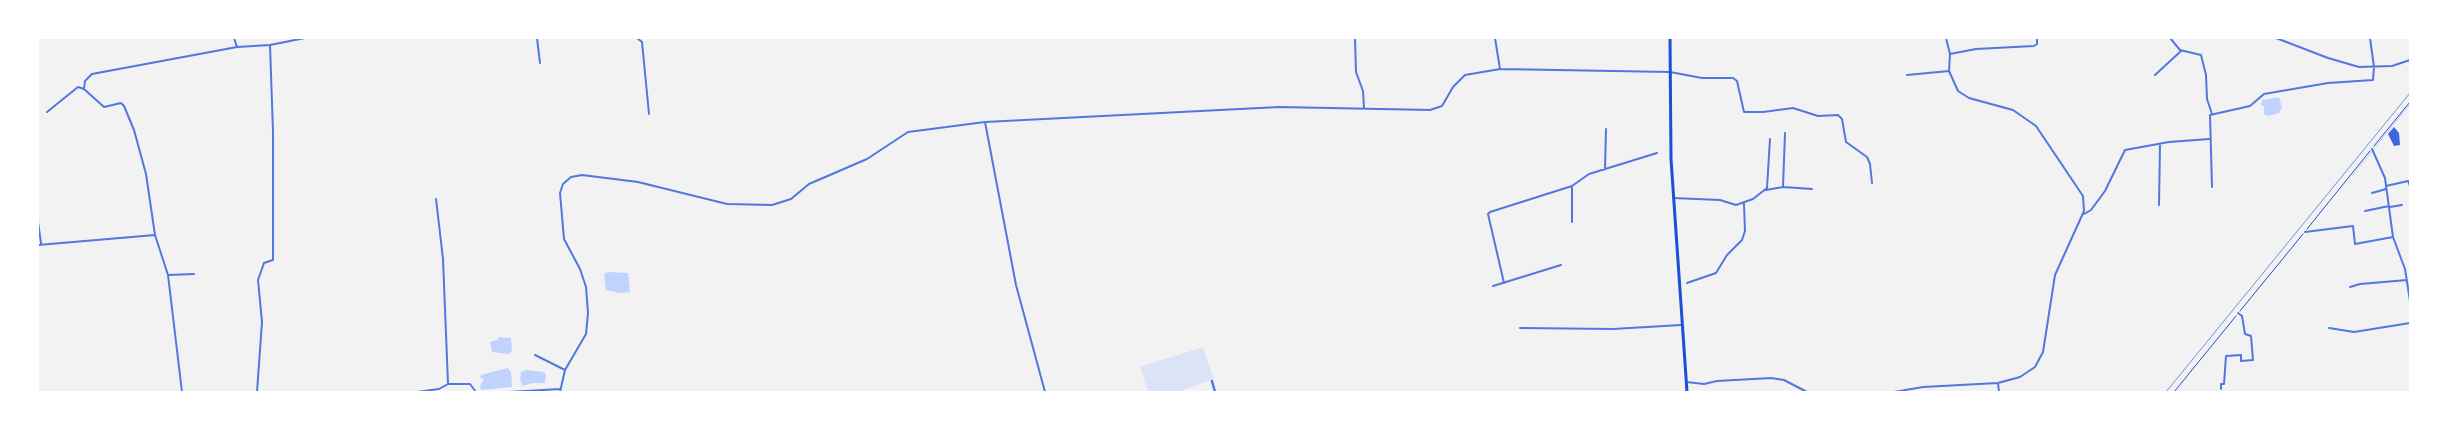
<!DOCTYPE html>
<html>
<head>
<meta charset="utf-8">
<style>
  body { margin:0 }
  #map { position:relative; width:2448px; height:430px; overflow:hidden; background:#f2f2f2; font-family:"Source Sans 3",sans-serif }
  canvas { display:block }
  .frame { position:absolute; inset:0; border:39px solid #fff; pointer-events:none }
</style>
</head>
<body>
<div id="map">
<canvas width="2448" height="430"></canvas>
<div class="frame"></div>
</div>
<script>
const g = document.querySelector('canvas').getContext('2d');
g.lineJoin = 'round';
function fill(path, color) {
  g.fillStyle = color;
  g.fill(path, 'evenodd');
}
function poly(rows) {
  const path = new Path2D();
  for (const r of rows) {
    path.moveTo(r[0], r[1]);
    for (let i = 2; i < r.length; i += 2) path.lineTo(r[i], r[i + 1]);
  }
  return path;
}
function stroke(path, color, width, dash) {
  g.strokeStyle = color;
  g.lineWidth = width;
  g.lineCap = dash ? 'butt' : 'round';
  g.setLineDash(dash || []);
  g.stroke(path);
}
fill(poly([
  [1203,347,1214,379,1178,392,1148,392,1140,367]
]), '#dbe4f7');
fill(poly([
  [2279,97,2282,107,2279,113,2268,116,2264,114,2264,106,2261,106,2262,100],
  [608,272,628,273,630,292,620,293,606,290,604,274],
  [499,337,511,338,512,351,509,354,492,352,490,342,497,340],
  [508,368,511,372,512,387,481,390,480,386,484,379,480,378,481,375],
  [526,370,544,372,546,375,545,383,533,383,522,386,520,379,521,372]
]), '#bfd3fe');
stroke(poly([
  [2353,175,2410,104]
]), '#bfd3fe', 1);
fill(poly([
  [2394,127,2399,133,2400,145,2394,146,2388,134]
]), '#3d67dc');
stroke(poly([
  [2374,146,2410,102],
  [2307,229,2370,151],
  [2240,311,2303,234],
  [2174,392,2236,316]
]), '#1d4ed8', 1);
stroke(poly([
  [234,38,237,47],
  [537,38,540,63],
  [637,38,642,42,649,114],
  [1355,38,1356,72,1363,91,1364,108],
  [1495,38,1500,69],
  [2170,38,2180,50,2201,55,2206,75,2207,99,2212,114],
  [2276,38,2328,58,2359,67,2392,66,2410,60],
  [270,45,305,38],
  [1950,54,1976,49,2034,46,2037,44,2037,38],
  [1907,75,1949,71],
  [2155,75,2181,51],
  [84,89,85,81,92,74,237,47,270,45,273,132,273,260,264,263,258,280,262,322,257,392],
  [985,122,1016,285,1045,392],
  [2372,149,2385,178,2393,237,2405,269,2410,301],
  [1605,169,1606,129],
  [1783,187,1785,133],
  [2212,187,2210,115,2250,106,2264,94,2328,83,2373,80,2374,67,2370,38],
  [1766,190,1783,187,1812,189],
  [2372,193,2386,189,2386,186,2408,181,2410,186],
  [1673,198,1720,200,1736,205,1753,199,1767,188,1770,139],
  [2159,205,2160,145],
  [2390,207,2402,205],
  [2365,211,2389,206],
  [2084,214,2091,210,2105,191,2125,150,2169,142,2209,139],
  [38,222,41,243],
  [1572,222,1572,187],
  [2305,232,2353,226,2355,244,2393,237],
  [155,235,168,275,182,392],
  [38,245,155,235,146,174,134,130,124,106,121,103,104,107,84,89,78,87,47,112],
  [168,275,194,274],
  [1504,283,1488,214,1490,212,1572,186,1589,174,1657,153],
  [1687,283,1716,273,1727,255,1742,240,1745,231,1744,204],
  [1493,286,1561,265],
  [2350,287,2360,284,2407,280],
  [1520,328,1613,329,1681,325],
  [2329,328,2354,332,2410,323],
  [535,355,565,370],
  [1686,382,1704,384,1717,381,1771,378,1784,380,1807,392],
  [1998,383,1999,392],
  [448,384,470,384,476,392],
  [2221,389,2221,384,2224,384,2226,356,2241,355,2241,361,2253,360,2251,336,2245,334,2242,316,2238,313],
  [417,392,439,389,448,384,443,259,436,199],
  [509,392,560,389],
  [560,392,565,370,586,334,588,313,586,287,580,269,564,239,560,193,563,184,571,177,582,175,638,182,727,204,772,205,791,199,809,184,867,159,908,132,985,122,1279,107,1430,110,1442,106,1453,87,1465,75,1500,69,1670,72,1702,78,1733,78,1737,81,1744,112,1763,112,1793,108,1818,116,1838,115,1842,119,1846,142,1867,157,1870,164,1872,183],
  [1894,392,1923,387,1998,383,2020,377,2035,367,2043,352,2055,275,2084,211,2083,196,2036,126,2013,110,1969,98,1958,91,1949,71,1950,54,1946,38]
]), '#5277de', 2);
stroke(poly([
  [1212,381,1215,392]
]), '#5277de', 2.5);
stroke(poly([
  [1670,38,1671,159,1687,392]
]), '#1d4ed8', 3);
stroke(poly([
  [2166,392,2410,93]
]), '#7290e2', 1);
</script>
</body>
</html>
